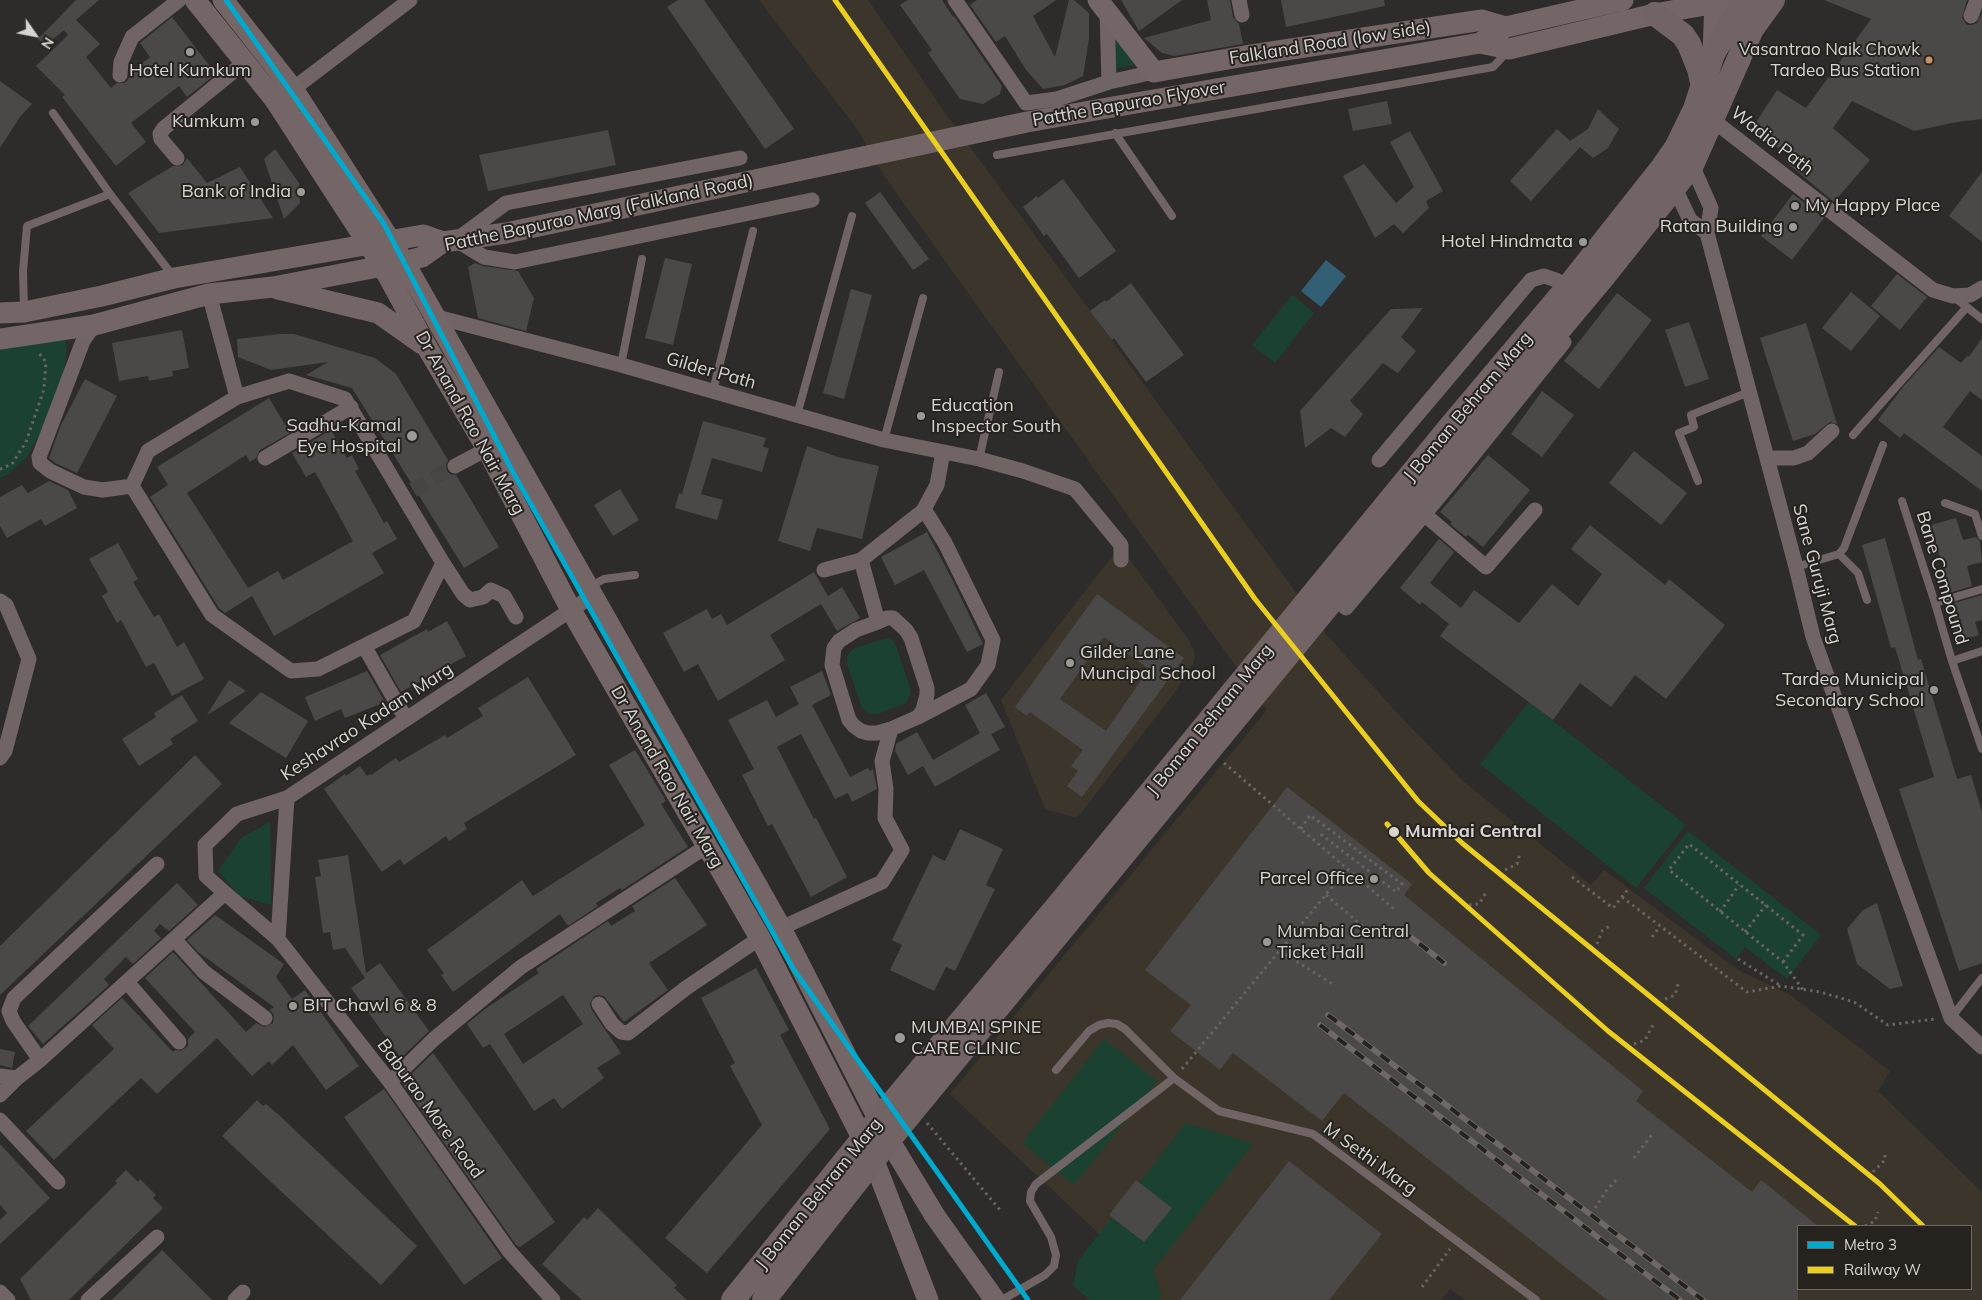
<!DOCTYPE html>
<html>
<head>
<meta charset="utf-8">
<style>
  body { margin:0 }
  #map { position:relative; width:1982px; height:1300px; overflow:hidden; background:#2e2c2a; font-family:Mulish,sans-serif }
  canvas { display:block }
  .legend { position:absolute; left:1797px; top:1225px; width:175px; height:65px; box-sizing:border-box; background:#26231e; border:1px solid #6d6a66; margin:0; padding:6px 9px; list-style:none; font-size:15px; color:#d7d5d2 }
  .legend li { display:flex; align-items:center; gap:10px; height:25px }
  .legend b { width:25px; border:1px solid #6d6a66 }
  .north { position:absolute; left:10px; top:10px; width:50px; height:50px; -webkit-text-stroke:4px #26231e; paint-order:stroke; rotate:123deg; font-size:14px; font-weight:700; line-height:20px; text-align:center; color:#d7d5d2 }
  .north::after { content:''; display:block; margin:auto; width:18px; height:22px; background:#d7d5d2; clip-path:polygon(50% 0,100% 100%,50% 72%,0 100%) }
</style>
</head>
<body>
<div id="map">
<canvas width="1982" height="1300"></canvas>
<ul class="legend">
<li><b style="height:6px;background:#00a9ce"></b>Metro 3</li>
<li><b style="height:6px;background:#ebcf1f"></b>Railway W</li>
</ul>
<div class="north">N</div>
</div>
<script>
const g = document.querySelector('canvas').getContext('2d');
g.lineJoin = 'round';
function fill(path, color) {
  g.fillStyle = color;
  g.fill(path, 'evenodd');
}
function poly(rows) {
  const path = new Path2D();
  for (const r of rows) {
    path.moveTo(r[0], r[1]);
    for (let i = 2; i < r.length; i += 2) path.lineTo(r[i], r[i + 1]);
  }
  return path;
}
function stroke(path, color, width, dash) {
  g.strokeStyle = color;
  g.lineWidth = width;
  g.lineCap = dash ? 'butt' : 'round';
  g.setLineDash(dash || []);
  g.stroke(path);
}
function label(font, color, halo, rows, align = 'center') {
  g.font = font + ' Mulish,sans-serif';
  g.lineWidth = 4;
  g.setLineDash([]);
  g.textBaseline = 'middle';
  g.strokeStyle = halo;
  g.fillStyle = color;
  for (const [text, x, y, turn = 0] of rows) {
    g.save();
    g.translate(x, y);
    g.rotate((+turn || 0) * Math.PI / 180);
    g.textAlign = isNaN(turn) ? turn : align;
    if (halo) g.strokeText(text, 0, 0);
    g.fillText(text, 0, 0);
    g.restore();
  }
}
fill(poly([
  [759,0,868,0,941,107,1327,635,1398,714,1463,781,1591,885,1604,870,1738,970,1789,994,1890,1071,1878,1091,1982,1192,1982,1300,1466,1300,1450,1289,1441,1300,1143,1300,1143,1275,950,1094,1267,710,885,177,857,129],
  [1798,1226,1971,1226,1971,1289,1798,1289],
  [1120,546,1188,639,1194,651,1195,658,1191,667,1173,695,1077,818,1045,809,1001,700]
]), '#3b352b');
fill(poly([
  [1112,34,1135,65,1106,70],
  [1292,295,1314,313,1275,363,1252,345],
  [60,328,67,346,63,380,49,417,27,457,7,475,0,478,0,332],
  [887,638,893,641,896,646,910,688,910,694,906,703,878,714,869,714,862,708,847,664,847,657,850,652,855,648],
  [1529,702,1686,825,1636,888,1480,764],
  [270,822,271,905,240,896,218,871,241,838],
  [1688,831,1821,935,1787,979,1745,947,1736,959,1644,888],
  [1104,1039,1157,1081,1074,1185,1022,1143],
  [1186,1123,1253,1144,1153,1270,1162,1296,1158,1300,1090,1300,1073,1286,1078,1261]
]), '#1b4231');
fill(poly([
  [1326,260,1346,276,1321,307,1301,291]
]), '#335f74');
fill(poly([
  [76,0,99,0,76,20,100,44,86,57,111,88,117,83,124,83,128,80,130,73,150,57,140,43,172,17,216,74,187,97,179,86,131,123,146,142,116,166,62,97,65,95,36,66,68,35,64,30,45,46,38,39],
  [678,0,704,0,794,129,765,149,667,7],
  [908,0,942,0,953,17,954,16,1002,86,1000,94,983,104,960,99,928,53,932,50,900,5],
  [977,0,1056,0,1033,16,1055,57,1069,0,1074,0,1089,13,1089,39,1083,76,1065,85,1043,89,1026,70,1005,36,996,42,970,5],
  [1121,0,1182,0,1139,31],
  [1207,0,1230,0,1233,17,1239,24,1243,44,1174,56,1162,53,1144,38,1211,20],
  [1281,0,1384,0,1385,6,1286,27],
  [1824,0,1967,0,1962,18,1967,25,1972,25,1977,23,1982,13,1982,119,1957,122,1914,131,1852,101,1833,128,1870,160,1834,202,1786,162,1791,156,1751,130,1777,90,1806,108,1871,19],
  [0,81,32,104,20,117,0,148],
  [1387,101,1392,124,1353,131,1348,109],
  [1598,109,1619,129,1608,148,1593,158,1580,147,1531,201,1510,181,1557,129,1570,141,1588,129],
  [608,130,616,165,488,191,479,155],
  [1410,131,1443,191,1426,201,1429,208,1403,233,1394,224,1375,238,1343,176,1364,164,1396,203,1414,187,1390,142],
  [275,149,299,183,300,203,284,219,264,159],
  [187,158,207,183,240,167,273,218,159,233,128,193,173,166,183,165],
  [1982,172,1982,242,1949,216],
  [1063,179,1116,251,1079,278,1047,234,1044,236,1023,207,1037,196,1038,198],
  [880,192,929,259,913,270,865,203],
  [1793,194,1824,218,1792,260,1761,236],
  [665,258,692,264,673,345,645,338],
  [475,263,483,266,518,271,534,298,526,331,478,318,468,267],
  [1897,274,1927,297,1900,330,1871,306],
  [1131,283,1184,355,1146,382,1114,338,1112,340,1090,311,1105,300,1106,302],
  [851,289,872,295,844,399,823,393],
  [1851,292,1880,316,1851,351,1822,328],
  [1617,293,1652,320,1599,389,1564,361],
  [1423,308,1401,337,1416,351,1398,373,1383,363,1350,401,1363,414,1345,437,1331,428,1305,448,1300,411,1391,309],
  [1689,322,1709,379,1685,387,1665,330],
  [1806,323,1837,424,1830,422,1815,434,1793,441,1760,338],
  [182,330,189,368,172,371,173,376,149,381,148,376,119,381,112,343],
  [280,334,294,334,375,358,396,374,448,460,446,465,447,471,450,474,456,475,499,547,464,568,352,388,306,375,328,362,271,370,238,357,237,339],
  [1982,338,1982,400,1970,391,1943,427,1982,456,1982,491,1904,433,1900,438,1878,420,1903,387,1939,347,1961,363,1967,356,1969,357],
  [85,379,117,396,77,473,55,463,49,458,61,425],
  [1542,391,1574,415,1542,457,1511,434],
  [269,398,290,433,260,450,256,458,250,462,246,455,187,493,248,588,278,571,283,580,353,541,315,472,306,477,292,453,331,430,347,458,352,455,359,469,355,471,384,523,387,521,397,539,372,553,384,573,274,636,252,596,225,613,219,608,150,497,168,485,157,467],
  [703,421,766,438,763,447,769,448,762,472,712,458,701,494,723,500,717,520,675,508,679,493,682,494],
  [807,446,838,457,879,466,862,539,817,528,810,551,778,541],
  [1634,451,1687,493,1661,525,1609,483],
  [1488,455,1530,490,1483,547,1468,535,1466,537,1450,524,1452,522,1440,512],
  [49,481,68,490,77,508,45,526,41,519,7,538,0,526,0,497,22,485,28,493],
  [620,489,639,520,613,536,594,505],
  [1956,518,1963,540,1976,537,1980,541,1982,562,1967,566,1972,586,1950,593,1931,525],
  [1590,525,1665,585,1669,579,1725,625,1666,699,1635,675,1611,707,1580,683,1553,720,1440,636,1449,624,1422,602,1420,605,1400,588,1439,539,1454,552,1430,583,1461,608,1474,590,1519,623,1552,584,1578,606,1602,574,1571,549],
  [927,532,953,581,983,644,967,652,924,570,895,585,881,557],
  [1885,538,1918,660,1921,659,1957,779,1971,775,1982,812,1982,963,1959,971,1899,789,1934,777,1895,647,1891,648,1862,545],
  [118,543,138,579,133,582,154,617,159,614,177,647,184,642,204,679,172,696,154,663,146,667,121,620,117,623,102,596,108,592,89,559],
  [814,572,828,596,842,587,860,618,837,631,821,604,770,635,785,660,718,701,698,664,684,672,663,633,707,609,712,619,721,614,727,625],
  [1097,594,1184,658,1082,797,1067,786,1078,771,1071,766,1083,750,1030,712,1027,716,1015,707],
  [1104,637,1149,669,1106,731,1060,699],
  [1982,595,1982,620,1975,622,1979,635,1956,642,1951,625,1955,623,1954,618,1957,617,1954,603],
  [447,621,466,656,401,692,380,655,427,629,428,632],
  [367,671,385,702,345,718,341,709,315,721,305,697],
  [822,671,831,695,812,705,850,777,868,768,870,771,873,769,877,789,852,802,848,793,835,799,801,734,777,747,814,819,816,818,847,877,811,897,772,824,768,826,742,775,754,769,728,720,767,700,776,717,799,704,790,687],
  [528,677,576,755,464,823,467,829,449,841,446,836,404,865,400,859,382,872,324,789,345,774,346,776,360,766,367,776,370,774,371,775,396,758,399,762,445,735,447,738,483,716,478,708],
  [229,680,246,691,207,715,220,694],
  [261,692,308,721,286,758,229,723],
  [986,693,1005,727,991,734,1000,750,935,787,923,766,908,775,895,751,896,744,917,732,933,760,980,733,965,705],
  [182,695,198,721,170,739,173,744,139,766,122,739,156,717,154,713],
  [635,750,666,801,661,804,688,847,622,890,620,888,596,903,598,906,568,926,560,914,453,992,441,975,444,973,427,950,522,880,533,896,645,825,609,765],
  [195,755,222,784,0,995,0,946],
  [1287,787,1412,884,1404,895,1643,1091,1636,1101,1752,1192,1761,1180,1818,1226,1798,1226,1798,1300,1607,1300,1344,1093,1322,1121,1233,1053,1220,1070,1170,1031,1191,1005,1145,970],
  [960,829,1003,849,986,885,995,889,955,971,946,967,934,991,890,970,902,945,892,940,933,855,945,861],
  [348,855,366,973,380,963,429,1031,401,1058,351,988,365,978,345,948,333,950,330,932,323,933,315,877,321,876,318,860],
  [675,878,707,925,649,963,668,990,624,1022,604,996,598,995,594,996,590,1004,591,1009,621,1053,597,1068,604,1078,562,1109,554,1098,534,1111,490,1044,483,1048,467,1024,485,1009,539,973,536,969,608,921,611,926,635,911,632,906],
  [563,995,583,1024,523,1064,504,1034],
  [177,883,198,905,169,931,160,924,154,931,161,938,133,964,126,957,104,979,109,985,43,1044,28,1026],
  [1877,903,1903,986,1890,989,1857,964,1847,929,1863,910],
  [215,915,284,964,276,977,292,999,305,990,359,1066,326,1090,293,1045,272,1065,269,1061,252,1076,217,1038,157,1094,141,1078,54,1160,26,1131,114,1049,92,1025,122,998,173,1052,175,1050,181,1051,188,1046,188,1039,195,1032,145,978,173,952,246,1032,256,1023,264,1027,273,1023,274,1015,270,1010,274,1007,198,952,187,940],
  [756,968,789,1030,780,1035,830,1129,707,1273,665,1238,762,1125,730,1066,735,1063,701,998],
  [0,1049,15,1052,12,1068,0,1065],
  [433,1053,555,1222,520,1247,516,1245,402,1083],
  [384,1089,502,1258,464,1285,344,1117],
  [257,1100,263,1106,266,1104,279,1115,417,1246,381,1285,222,1136],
  [0,1144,50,1198,0,1244,0,1220,7,1213,0,1205],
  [1289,1161,1382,1234,1329,1300,1180,1300],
  [126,1170,138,1182,140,1179,156,1195,153,1198,163,1208,69,1300,31,1300,20,1279,117,1183,115,1181],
  [1136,1180,1172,1208,1144,1242,1109,1215],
  [598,1208,677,1285,674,1288,687,1300,582,1300,542,1264,584,1217,587,1220],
  [162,1250,212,1300,112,1300]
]), '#4a4947');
stroke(poly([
  [413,490,455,466]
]), '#474543', 15, [15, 8]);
stroke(poly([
  [0,469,12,464,26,442,44,389,46,362,38,352],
  [1224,763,1394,909],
  [1301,829,1310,815,1402,884,1396,892,1318,832],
  [1505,870,1517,864,1520,853],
  [1572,877,1613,908,1629,888],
  [1326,895,1373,935],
  [1622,897,1747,992,1781,986,1820,992,1854,1002,1888,1025,1935,1019],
  [1469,905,1479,904,1487,891],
  [1720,912,1739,885],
  [1745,932,1766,905],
  [1652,937,1660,926],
  [1597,944,1602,931,1611,925],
  [1280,951,1334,985],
  [1738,959,1781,986],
  [1783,962,1803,935,1689,844,1669,870,1783,962,1803,990],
  [1665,999,1675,995,1679,981],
  [1634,1044,1645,1040,1653,1025],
  [1182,1069,1347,869],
  [927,1123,1000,1210],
  [1634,1158,1654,1132],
  [1873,1172,1885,1160,1885,1153],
  [1595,1208,1606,1191,1617,1179],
  [1865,1226,1875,1221,1878,1212],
  [1422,1287,1450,1249]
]), '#6a6362', 3, [2.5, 4]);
stroke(poly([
  [53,113,110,194,173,276],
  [1115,133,1172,216],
  [997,155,1493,67,1508,51],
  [1954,297,1982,319],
  [24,310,23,271,27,226,110,194],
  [621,365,642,259],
  [713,391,753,231],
  [797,415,852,216],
  [1853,435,1967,307],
  [884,440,923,298],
  [979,459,999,372],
  [1698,481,1679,433,1694,427,1691,415,1749,392],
  [1902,501,1935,603,1952,661,1982,749],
  [1945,503,1975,514,1982,536],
  [1839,554,1858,573,1867,600],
  [1796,567,1839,554,1844,548,1883,445],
  [589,587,604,579,635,575],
  [1935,603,1982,589],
  [1952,661,1982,651],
  [1951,1018,1982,978],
  [1056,1070,1089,1031,1099,1025,1108,1023,1117,1024,1125,1029,1174,1078],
  [1002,1300,1045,1275,1054,1266,1056,1255,1051,1237,1030,1201,1031,1192,1036,1184,1174,1078,1219,1111,1313,1134,1536,1300]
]), '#716465', 8);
stroke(poly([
  [955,0,1026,103,1057,99,1109,82,1154,72],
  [1239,0,1242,15],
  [1107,11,1109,82],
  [1971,16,1977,0],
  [120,75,121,62,132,37,179,0],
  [293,89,410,0],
  [1706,115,1933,290,1953,296,1970,295,1982,288],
  [177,158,161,139,160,134,164,128,245,62],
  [740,158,506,203,456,240,484,257,515,262,812,200],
  [1688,161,1692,165,1711,208,1707,233,1796,567,1813,637,1951,1018,1982,1047],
  [1672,182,1690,220,1707,233],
  [209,294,237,397],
  [433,316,621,365,884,440,979,459,1023,471,1075,489,1121,545,1121,560],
  [94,325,83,341,39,457,40,463,50,471,84,487,103,490,132,486],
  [289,381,345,399,443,563,414,621,318,669,291,671,212,615,132,486,148,451,237,397,289,381],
  [265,458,351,407],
  [1767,458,1794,458,1808,453,1832,431],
  [1379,460,1531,280,1544,276,1556,280,1568,287],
  [455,466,487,449],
  [1424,514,1486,567,1535,510],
  [443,563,463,594,470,600,483,597,491,590,504,596,516,617],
  [824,570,861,560],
  [0,601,6,605,29,659,5,751,0,758],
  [1346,608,1453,480,1564,342],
  [878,622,856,630,839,641,834,648,832,665,849,720,854,726,861,731,868,733,877,733,891,729],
  [364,646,406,719],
  [918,717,971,689,988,665,993,640,945,543,924,509],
  [287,798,278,939,390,1082,509,1251,553,1300],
  [225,893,278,939],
  [781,928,882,882,902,850,885,818,886,789,882,761,891,729,918,717,923,710,927,695,927,688,911,638,906,630,893,618,887,618,878,622,861,560,923,511,937,485,943,452],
  [174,939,204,972,265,1018],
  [127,982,179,1042],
  [599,1004,612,1024,621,1032,628,1033,686,988,760,938],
  [40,1060,13,1021,9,1011,14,998,157,864],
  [0,1076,17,1078,40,1060,225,893,206,876,205,845,237,814,287,798,592,596],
  [390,1082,434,1039,521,967,707,846],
  [0,1095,17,1078],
  [0,1120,58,1182],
  [0,1292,8,1300],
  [88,1300,157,1237],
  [235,1300,243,1292]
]), '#716465', 15);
stroke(poly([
  [195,0,275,100,382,265,428,349,487,449,571,610,760,938,874,1161,928,1300],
  [223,0,293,89,404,262,781,928,889,1140,935,1216,995,1300],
  [1098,0,1154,72,1245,56,1482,20,1506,27],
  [1480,43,1509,49,1655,14,1716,3,1744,1,1770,3],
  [1713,54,1715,0],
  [278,289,378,313,422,344],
  [0,313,24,312,102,296,174,278,423,235,443,242],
  [0,339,94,325,209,294,273,287,404,262,422,257,443,242,506,233,1027,122,1480,43,1506,27,1623,0]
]), '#746666', 21);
stroke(poly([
  [1655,14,1683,35,1689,44,1699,69,1703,87],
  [733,1300,878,1120,1060,903,1454,422,1568,287,1662,168,1676,148,1695,109,1713,54,1745,0],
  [764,1300,889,1140,1332,601,1604,276,1692,165,1752,29,1773,0]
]), '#726364', 24);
const rail = poly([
  [1402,930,1444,963],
  [1328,1015,1703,1300],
  [1320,1025,1680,1300]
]);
stroke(rail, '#6f6867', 5.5);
stroke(rail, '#26231e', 4, [11]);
stroke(poly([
  [835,0,1255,599,1418,801,1462,843,1880,1184,1923,1226],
  [1387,824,1429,873,1608,1031,1855,1226]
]), '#ebcf1f', 5);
stroke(poly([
  [226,0,384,224,515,476,794,970,1028,1300]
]), '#00a9ce', 5);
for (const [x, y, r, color] of [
  [190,52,5,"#9c9a97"],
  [1929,60,4.5,"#c7916a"],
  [255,122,5,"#9c9a97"],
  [301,192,5,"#9c9a97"],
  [1795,206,5,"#9c9a97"],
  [1793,227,5,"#9c9a97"],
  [1583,242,5,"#9c9a97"],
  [921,416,5,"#9c9a97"],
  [412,436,6,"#9c9a97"],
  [1070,663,5,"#9c9a97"],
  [1934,690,5,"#9c9a97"],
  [1394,832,6,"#d7d5d2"],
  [1374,879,5,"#9c9a97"],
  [1267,942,5,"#9c9a97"],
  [293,1006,5,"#9c9a97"],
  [900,1038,6,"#9c9a97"]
]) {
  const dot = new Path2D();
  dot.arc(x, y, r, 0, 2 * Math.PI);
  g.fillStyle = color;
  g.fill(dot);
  stroke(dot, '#26231e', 2);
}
label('17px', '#d7d5d2', '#26231e', [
  ["Vasantrao Naik Chowk",1920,50],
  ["Tardeo Bus Station",1920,71]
], 'right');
label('18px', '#d7d5d2', '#26231e', [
  ["Falkland Road (low side)",1330,43,-9],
  ["Patthe Bapurao Flyover",1129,104,-10],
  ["Wadia Path",1772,141,38],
  ["Patthe Bapurao Marg (Falkland Road)",599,213,-12],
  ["Gilder Path",711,371,16],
  ["J Boman Behram Marg",1468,407,-50],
  ["Dr Anand Rao Nair Marg",470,423,61],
  ["Sane Guruji Marg",1817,574,75],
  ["Bane Compound",1942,578,73],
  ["J Boman Behram Marg",1210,720,-51],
  ["Keshavrao Kadam Marg",367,722,-33],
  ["Dr Anand Rao Nair Marg",667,777,60],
  ["Baburao More Road",430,1109,54],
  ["M Sethi Marg",1370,1159,36],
  ["J Boman Behram Marg",819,1194,-51]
]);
label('18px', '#d7d5d2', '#26231e', [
  ["Hotel Kumkum",190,71,"center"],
  ["Kumkum",245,122],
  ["Bank of India",291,192],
  ["My Happy Place",1805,206,"left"],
  ["Ratan Building",1783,227],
  ["Hotel Hindmata",1573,242],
  ["Education",931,406,"left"],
  ["Inspector South",931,427,"left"],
  ["Sadhu-Kamal",401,426],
  ["Eye Hospital",401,447],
  ["Gilder Lane",1080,653,"left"],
  ["Muncipal School",1080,674,"left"],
  ["Tardeo Municipal",1924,680],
  ["Secondary School",1924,701],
  ["Parcel Office",1364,879],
  ["Mumbai Central",1277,932,"left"],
  ["Ticket Hall",1277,953,"left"],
  ["BIT Chawl 6 & 8",303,1006,"left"],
  ["MUMBAI SPINE",911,1028,"left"],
  ["CARE CLINIC",911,1049,"left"]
], 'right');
label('bold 18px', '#d7d5d2', '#26231e', [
  ["Mumbai Central",1405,832]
], 'left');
</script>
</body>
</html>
